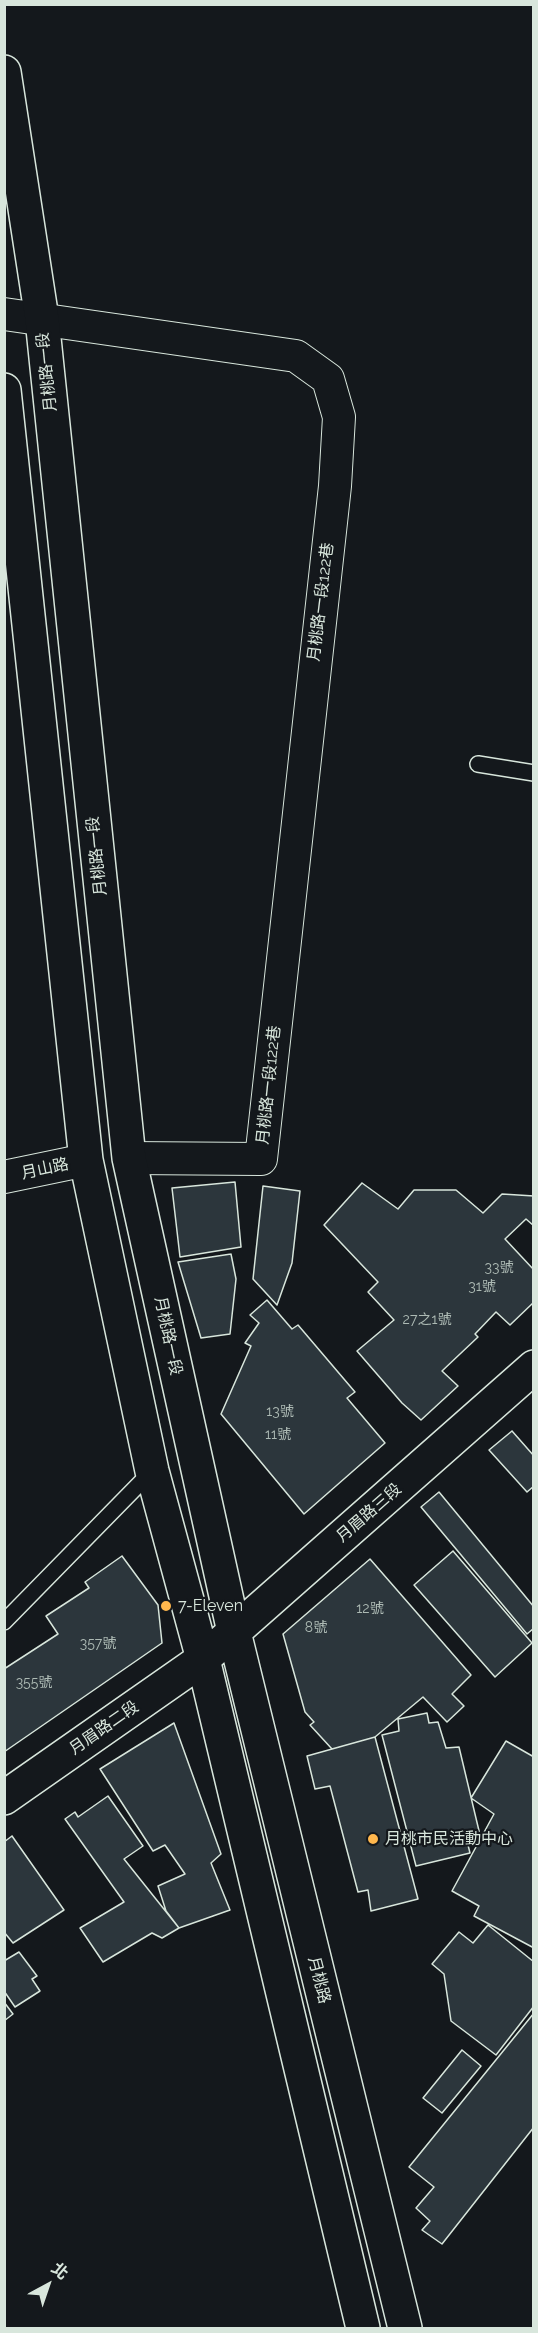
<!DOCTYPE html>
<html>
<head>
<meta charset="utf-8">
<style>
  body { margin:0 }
  #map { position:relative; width:538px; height:2333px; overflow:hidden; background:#14181c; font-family:Raleway,"Noto Sans TC",sans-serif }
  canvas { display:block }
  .frame { position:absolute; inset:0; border:6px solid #d8e6dc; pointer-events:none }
  .north { position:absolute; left:18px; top:2255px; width:60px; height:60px; -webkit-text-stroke:4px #14181c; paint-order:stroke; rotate:40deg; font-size:16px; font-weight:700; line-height:24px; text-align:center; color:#d8e6dc }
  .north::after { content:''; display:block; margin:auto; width:21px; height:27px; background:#d8e6dc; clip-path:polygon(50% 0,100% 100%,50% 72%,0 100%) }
</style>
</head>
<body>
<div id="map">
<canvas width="538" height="2333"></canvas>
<div class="frame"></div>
<div class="north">北</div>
</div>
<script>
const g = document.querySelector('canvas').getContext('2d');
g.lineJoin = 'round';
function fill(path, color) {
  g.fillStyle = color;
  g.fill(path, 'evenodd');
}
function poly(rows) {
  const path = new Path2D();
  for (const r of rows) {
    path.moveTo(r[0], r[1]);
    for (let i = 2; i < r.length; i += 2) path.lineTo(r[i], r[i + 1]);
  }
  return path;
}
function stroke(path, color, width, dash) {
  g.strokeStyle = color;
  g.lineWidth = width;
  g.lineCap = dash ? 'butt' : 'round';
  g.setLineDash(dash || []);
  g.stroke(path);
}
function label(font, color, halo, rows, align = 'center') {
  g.font = font + ' Raleway,"Noto Sans TC",sans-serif';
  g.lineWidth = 4.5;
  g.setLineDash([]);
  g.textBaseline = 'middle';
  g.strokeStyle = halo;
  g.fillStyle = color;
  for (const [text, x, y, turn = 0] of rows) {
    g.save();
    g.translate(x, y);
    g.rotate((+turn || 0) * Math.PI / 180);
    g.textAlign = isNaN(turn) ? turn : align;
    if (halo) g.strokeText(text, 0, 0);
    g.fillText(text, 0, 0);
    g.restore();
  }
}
const building = poly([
  [235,1182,241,1247,180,1257,172,1188,235,1182],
  [362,1183,398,1209,414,1190,456,1190,483,1213,502,1194,534,1196,534,1226,526,1219,505,1239,534,1270,534,1302,510,1325,496,1312,475,1334,478,1337,442,1371,458,1386,421,1420,402,1403,357,1351,394,1320,368,1292,378,1282,324,1225,362,1183],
  [263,1186,300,1191,292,1263,277,1305,253,1279,263,1186],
  [231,1254,236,1279,230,1334,201,1338,178,1262,231,1254],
  [267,1300,292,1329,298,1325,355,1392,347,1398,385,1443,304,1514,221,1414,251,1346,245,1343,259,1323,250,1315,267,1300],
  [512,1431,534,1456,534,1486,527,1492,489,1450,512,1431],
  [439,1492,534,1607,534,1628,527,1634,421,1507,439,1492],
  [453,1551,532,1643,495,1677,414,1585,453,1551],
  [122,1556,158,1605,162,1643,4,1752,4,1669,58,1634,46,1616,89,1588,85,1582,122,1556],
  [370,1559,471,1675,452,1694,464,1706,447,1722,423,1697,375,1737,332,1749,310,1725,314,1722,305,1712,283,1634,370,1559],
  [427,1713,429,1723,438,1722,446,1748,459,1747,480,1835,466,1837,470,1853,416,1866,382,1735,399,1731,398,1719,427,1713],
  [174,1723,221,1854,211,1863,230,1910,179,1928,166,1911,158,1886,185,1874,165,1845,153,1851,100,1769,174,1723],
  [375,1737,418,1899,371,1911,368,1890,358,1892,330,1786,315,1789,307,1756,375,1737],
  [506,1741,534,1757,534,1948,474,1916,479,1906,452,1891,494,1814,471,1798,506,1741],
  [108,1796,143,1846,124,1859,179,1928,162,1938,152,1933,103,1962,80,1928,124,1902,65,1819,75,1812,78,1817,108,1796],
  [12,1836,64,1910,13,1943,4,1932,4,1842,12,1836],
  [488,1925,534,1962,534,2006,496,2055,451,2021,444,1974,432,1964,459,1932,473,1943,488,1925],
  [19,1952,37,1976,32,1979,40,1991,15,2007,4,1991,4,1961,19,1952],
  [4,2002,13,2014,4,2021,4,2002],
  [534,2013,534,2127,442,2244,422,2230,430,2221,416,2208,434,2187,409,2167,534,2013],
  [462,2050,481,2066,442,2113,423,2098,462,2050]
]);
fill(building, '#2c363c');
stroke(building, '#d8e6dc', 1.5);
const service = poly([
  [478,764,534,773],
  [4,1622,152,1471]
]);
const minor = poly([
  [4,314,296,356,328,379,339,417,335,486,261,1159,129,1158],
  [4,1177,86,1160]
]);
const tertiary = poly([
  [4,72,42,319,129,1158,234,1632,405,2328],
  [4,390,86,1160,152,1471,203,1659,363,2328],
  [4,1798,203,1659,534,1367]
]);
stroke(service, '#d8e6dc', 18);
stroke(minor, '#d8e6dc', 34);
stroke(tertiary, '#d8e6dc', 36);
stroke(service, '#14181c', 15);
stroke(minor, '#14181c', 32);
stroke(tertiary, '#14181c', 33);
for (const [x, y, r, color] of [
  [166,1606,6,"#ffb74d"],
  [373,1839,6,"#ffb74d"]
]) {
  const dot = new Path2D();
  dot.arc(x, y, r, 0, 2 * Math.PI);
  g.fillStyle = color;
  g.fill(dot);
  stroke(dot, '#14181c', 2);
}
label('14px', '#adbab4', null, [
  ["33號",499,1268],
  ["31號",482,1287],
  ["27之1號",427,1320],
  ["13號",280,1412],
  ["11號",278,1435],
  ["12號",370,1609],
  ["8號",316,1628],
  ["357號",98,1644],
  ["355號",34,1683]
]);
label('16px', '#d8e6dc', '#14181c', [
  ["月桃路一段",47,372,-96],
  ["月桃路一段122巷",321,602,-83],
  ["月桃路一段",97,856,-96],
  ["月桃路一段122巷",269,1085,-84],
  ["月山路",45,1169,-12],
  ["月桃路一段",168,1336,78],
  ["月眉路三段",369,1513,-41],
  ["月眉路二段",104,1728,-35],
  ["月桃路",319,1980,76]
]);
label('16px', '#d8e6dc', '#14181c', [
  ["7-Eleven",178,1606],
  ["月桃市民活動中心",385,1839]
], 'left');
</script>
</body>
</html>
